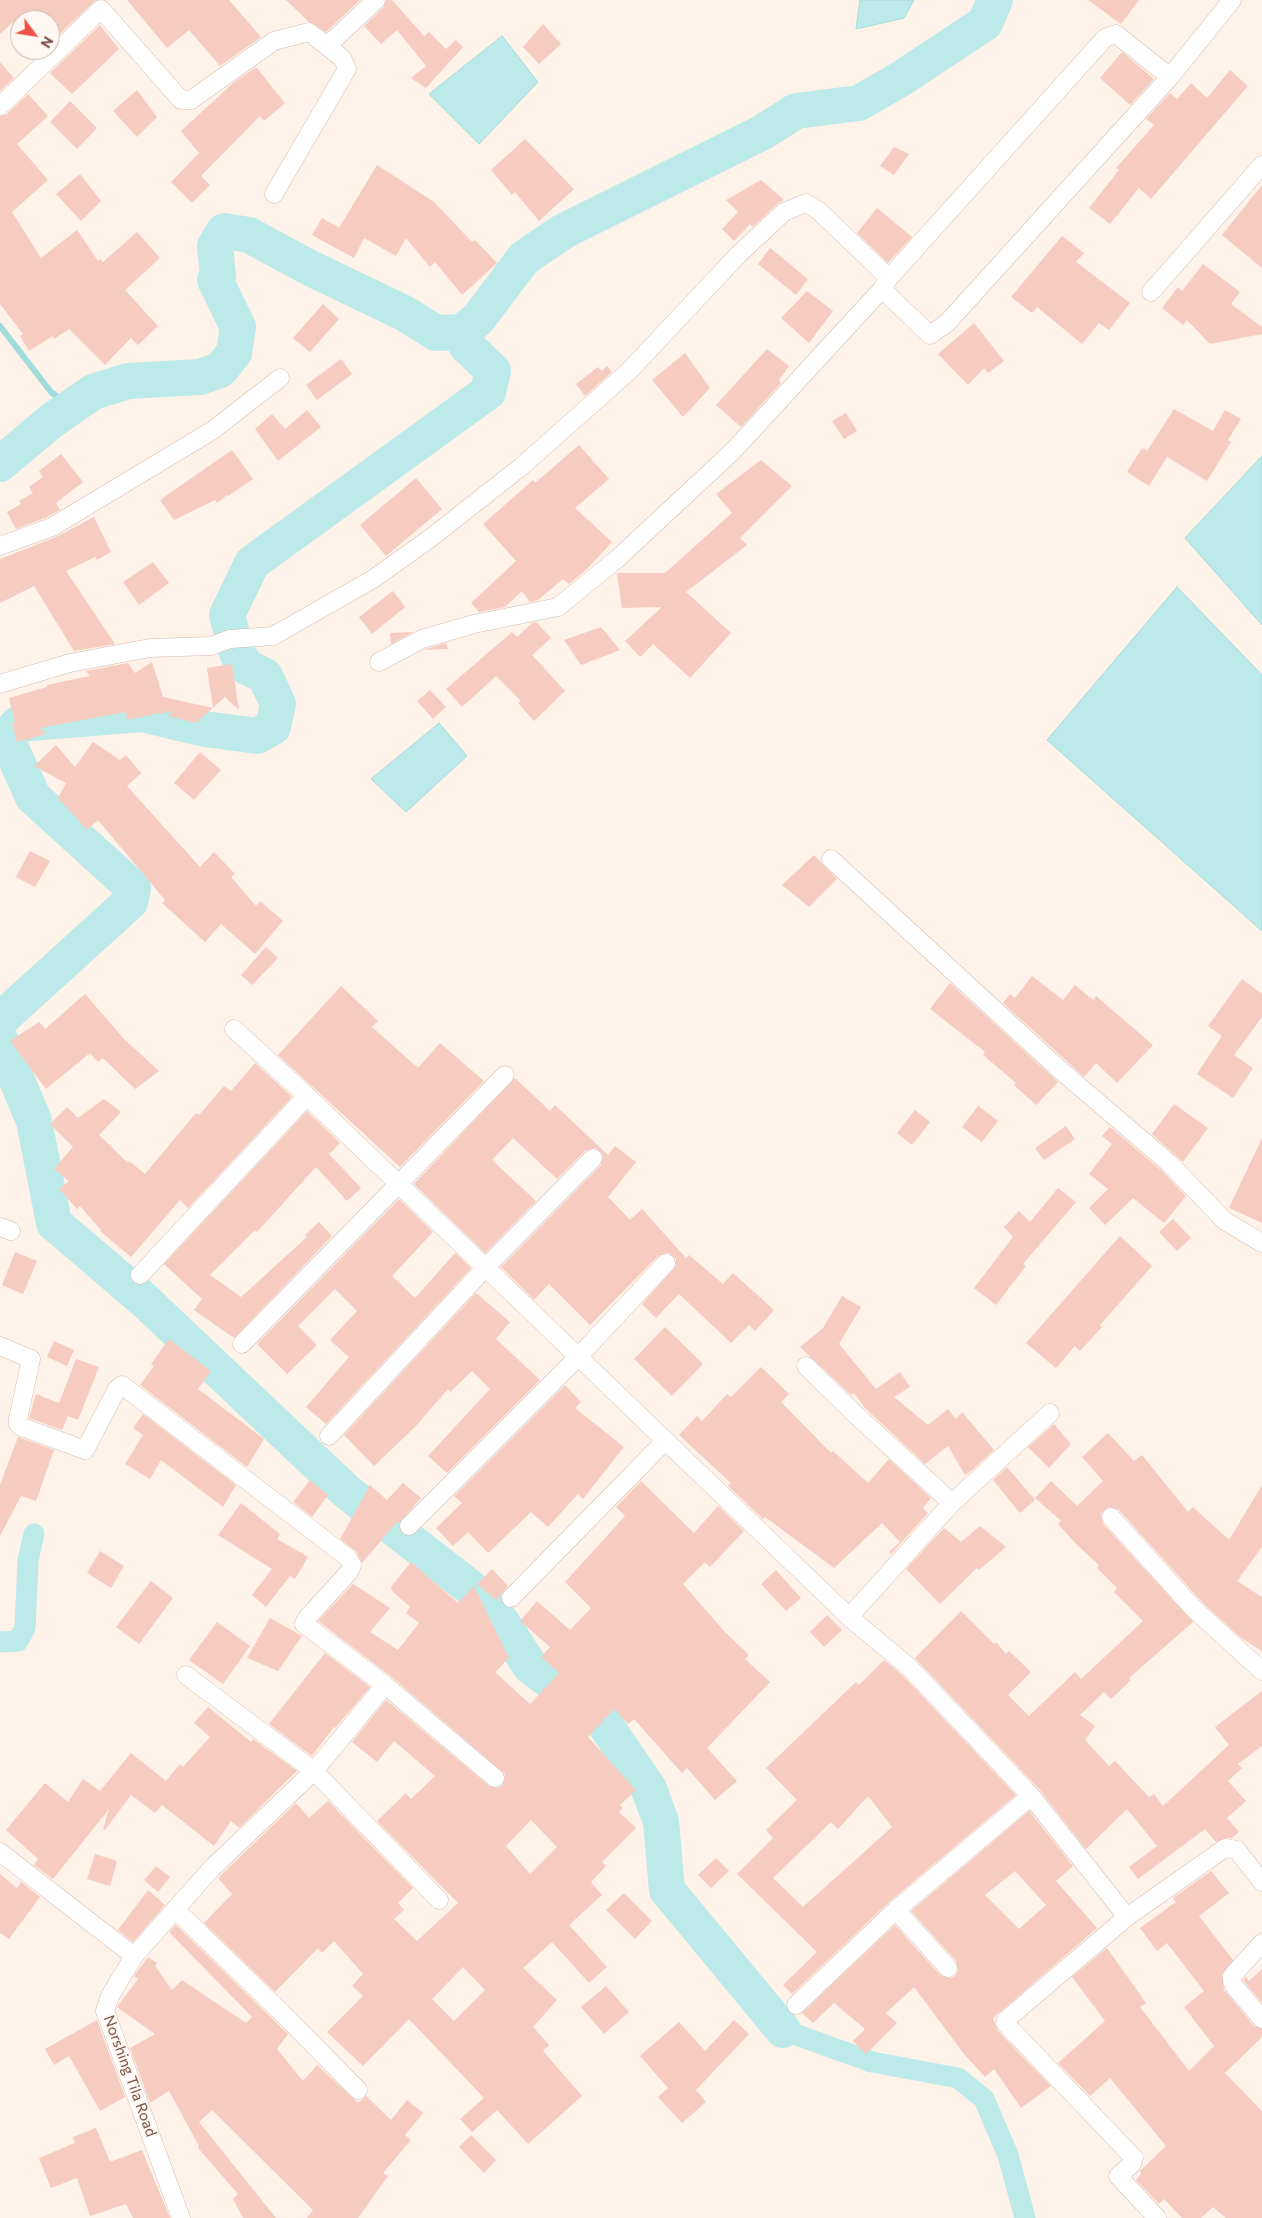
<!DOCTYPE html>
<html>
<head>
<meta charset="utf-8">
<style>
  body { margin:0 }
  #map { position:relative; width:1262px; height:2218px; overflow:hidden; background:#fef2e9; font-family:Commissioner,sans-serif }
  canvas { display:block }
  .north { position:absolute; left:10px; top:10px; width:50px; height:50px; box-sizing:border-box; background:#fff7f1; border:1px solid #cab6ae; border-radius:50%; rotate:121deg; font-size:14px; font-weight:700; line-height:20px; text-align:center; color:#7b544a }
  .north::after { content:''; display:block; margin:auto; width:18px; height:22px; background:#ef5247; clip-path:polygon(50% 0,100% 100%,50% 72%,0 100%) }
</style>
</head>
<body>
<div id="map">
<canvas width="1262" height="2218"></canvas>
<div class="north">N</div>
</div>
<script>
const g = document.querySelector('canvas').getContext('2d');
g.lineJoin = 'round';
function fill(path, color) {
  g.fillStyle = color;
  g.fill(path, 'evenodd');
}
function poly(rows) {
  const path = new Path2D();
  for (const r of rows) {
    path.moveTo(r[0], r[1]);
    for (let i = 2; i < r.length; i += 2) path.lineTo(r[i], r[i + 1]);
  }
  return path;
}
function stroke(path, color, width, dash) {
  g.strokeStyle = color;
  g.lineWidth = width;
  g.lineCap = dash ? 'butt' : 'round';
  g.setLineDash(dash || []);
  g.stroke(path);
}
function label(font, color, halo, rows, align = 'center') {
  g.font = font + ' Commissioner,sans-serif';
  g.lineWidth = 4;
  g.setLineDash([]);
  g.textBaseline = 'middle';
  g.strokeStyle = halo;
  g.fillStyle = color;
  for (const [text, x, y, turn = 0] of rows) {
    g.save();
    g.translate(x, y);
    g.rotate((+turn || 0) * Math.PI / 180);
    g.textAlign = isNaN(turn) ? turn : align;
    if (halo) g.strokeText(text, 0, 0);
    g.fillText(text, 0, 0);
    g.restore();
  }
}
const water = poly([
  [860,0,914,0,904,18,856,29,860,0],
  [502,36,538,82,479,144,429,94,502,36],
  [1262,456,1262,625,1185,538,1262,456],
  [1177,587,1262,675,1262,931,1047,740,1177,587],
  [439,723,467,756,406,812,371,779,439,723]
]);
fill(water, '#bbeae9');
stroke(water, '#a1dcdc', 1);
stroke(poly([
  [0,326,51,392,71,407]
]), '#a1dcdc', 6);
stroke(poly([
  [0,1642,18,1641,25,1628,28,1560,34,1534],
  [783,2030,872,2062,958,2078,984,2099,1008,2155,1025,2218]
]), '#bbeae9', 21);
stroke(poly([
  [0,464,50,422,93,392,128,381,200,377,220,370,234,353,238,327,215,280,218,277,215,246,224,231,249,235,310,268,404,313,436,333,462,332,478,319,524,258,564,231,763,132,796,111,859,103,902,78,985,23,995,0],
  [0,1020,130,902,133,888,33,797,6,737,18,724,142,714,205,729,257,736,273,727,278,704,265,676,247,667,237,653,227,615,252,563,488,392,493,371,466,345,462,332],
  [0,1040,34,1121,54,1223,144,1300,346,1491,472,1589,501,1621,530,1666,602,1720,649,1789,661,1822,667,1890,783,2030]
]), '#bbeae9', 36);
fill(poly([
  [0,0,96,0,50,43,50,20,15,20,0,34],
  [127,0,229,0,261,37,220,66,189,30,167,48],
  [286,0,360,0,326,32,309,22],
  [386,0,392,0,424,36,429,32,446,49,456,40,463,47,426,88,411,78,426,66,397,30,381,44,364,26,383,8],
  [1088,0,1139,0,1121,24],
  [543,24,561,44,539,64,523,47],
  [100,25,119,49,72,94,50,73],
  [1122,52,1154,79,1130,105,1100,78],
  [0,62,14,78,0,91],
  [256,67,285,103,264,121,260,116,201,176,210,185,192,203,171,182,199,153,181,131,233,83],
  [1230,70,1248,86,1151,199,1139,188,1110,224,1089,208,1119,170,1116,168,1154,125,1146,119,1170,93,1177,99,1191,83,1207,98],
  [137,90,157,117,137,137,113,111],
  [28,94,48,116,17,144,48,180,12,212,41,258,77,230,98,261,100,259,103,262,137,232,160,258,125,290,158,326,138,345,131,338,105,365,69,329,54,339,53,336,29,351,20,336,23,334,0,304,0,116,7,114],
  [70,101,97,128,77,149,50,122],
  [525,139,574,189,539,221,515,192,512,195,491,170],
  [894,147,909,154,894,175,880,166],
  [377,165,434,202,472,242,475,240,497,263,462,295,435,262,430,267,406,238,396,256,364,238,354,258,312,235,322,218,339,228],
  [80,174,101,201,81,221,56,194],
  [761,180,784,200,777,204,753,227,750,224,734,241,722,229,738,212,726,200],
  [1262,185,1262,268,1222,235],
  [877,208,912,237,888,263,857,233],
  [1062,236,1084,253,1076,262,1130,303,1109,330,1099,323,1082,344,1037,307,1032,313,1011,297],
  [770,248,808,279,796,295,758,264],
  [1203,264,1240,292,1231,304,1262,327,1262,334,1210,344,1187,320,1183,325,1162,308,1178,287,1182,291],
  [807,291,833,311,809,343,781,318],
  [323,304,339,319,310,352,293,338],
  [974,323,1004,361,988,373,984,368,968,385,938,354],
  [767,349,789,366,779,380,781,383,741,427,716,405],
  [685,353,710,388,683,417,652,380],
  [341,359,352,374,317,400,306,385],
  [607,366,612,372,585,396,576,384,598,367,602,371],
  [1174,409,1213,431,1225,410,1241,419,1228,440,1231,442,1207,481,1167,457,1149,486,1127,472,1142,448,1147,451],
  [307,410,321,427,278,461,255,429,272,414,285,429],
  [846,413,857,431,844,439,832,421],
  [579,445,609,479,575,508,612,542,586,570,569,584,563,579,538,600,530,602,522,591,505,607,479,612,471,603,516,561,483,524,533,480,535,483],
  [232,450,253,479,228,496,227,495,217,503,215,500,174,520,160,500],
  [61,454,83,482,56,503,60,510,47,517,16,529,7,512,21,504,19,501,33,493,29,487,43,477,39,471],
  [761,460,792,486,740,538,747,545,686,592,731,633,690,678,653,644,640,657,625,641,662,607,622,608,617,573,665,573,732,513,716,494],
  [416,478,442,509,386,556,360,525],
  [94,517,111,552,97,560,95,557,66,571,115,644,74,651,34,586,0,603,0,559,56,537],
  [153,562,169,583,139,605,123,582],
  [393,591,405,607,372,634,359,617],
  [536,622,551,638,532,655,565,691,534,721,518,703,521,701,496,676,462,707,446,689,512,632,517,637,532,623],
  [601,627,620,650,581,665,564,640],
  [413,632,391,644,390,633],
  [446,643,448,649,424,650,426,649],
  [152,662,163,697,213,708,207,668,232,664,239,710,225,697,196,723,168,716,174,711,159,714,154,712,156,714,127,720,126,712,40,728,46,734,17,742,12,723,15,722,9,698,47,687,47,685,90,676,86,671,128,663,135,673],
  [430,690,446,707,433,719,417,701],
  [93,742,120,760,126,755,141,773,127,786,200,867,214,852,235,874,231,877,256,906,260,901,283,921,255,954,221,924,205,942,162,903,165,900,98,820,87,830,58,798,66,783,34,766,56,745,75,767],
  [200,752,221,770,194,800,174,783],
  [30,851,50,861,35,887,16,877],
  [814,855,837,879,809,907,782,885],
  [266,947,278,958,252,985,241,975],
  [1032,976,1063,1000,1075,985,1093,1000,1096,996,1153,1045,1117,1083,1096,1063,1084,1077,1003,1003,1010,994,1015,998],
  [1242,979,1262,994,1262,1017,1234,1055,1253,1068,1233,1098,1197,1074,1222,1036,1208,1026],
  [950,983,1058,1082,1036,1105,1014,1085,1016,1083,983,1055,985,1052,930,1009],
  [341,986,378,1021,372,1027,418,1068,440,1043,484,1081,400,1167,278,1055],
  [85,994,124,1039,159,1071,135,1089,103,1058,98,1062,90,1053,46,1089,10,1041,39,1022,45,1029],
  [255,1063,292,1097,188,1208,180,1200,131,1257,100,1231,101,1230,80,1206,77,1209,59,1189,69,1181,54,1169,73,1147,50,1124,67,1107,78,1118,104,1099,121,1112,99,1135,128,1163,129,1161,145,1174,196,1113,199,1115,224,1086,231,1091],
  [515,1078,550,1111,555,1105,608,1155,615,1146,636,1162,608,1197,630,1220,642,1209,686,1258,689,1255,723,1284,733,1273,774,1310,755,1331,749,1325,731,1343,679,1294,656,1318,642,1304,676,1266,676,1259,669,1253,658,1256,590,1325,549,1284,534,1300,501,1267,601,1165,603,1156,596,1148,585,1151,557,1179,513,1138,492,1160,536,1201,485,1253,414,1184],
  [1174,1104,1208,1128,1183,1162,1152,1134],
  [978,1106,998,1121,982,1142,962,1127],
  [915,1110,930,1122,912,1145,897,1133],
  [307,1111,340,1143,329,1154,361,1188,347,1201,316,1167,257,1232,255,1230,210,1275,241,1297,307,1237,305,1235,319,1222,332,1236,234,1338,194,1310,202,1299,164,1264],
  [1066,1126,1075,1139,1044,1160,1035,1148],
  [1110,1127,1162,1171,1186,1196,1164,1223,1133,1198,1105,1225,1089,1208,1108,1189,1089,1174,1112,1144,1102,1136],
  [1262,1138,1262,1223,1229,1208],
  [1058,1188,1076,1202,1023,1264,1026,1266,996,1305,974,1288,1013,1237,1004,1227,1019,1211,1030,1222],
  [399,1199,433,1232,392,1276,415,1298,455,1253,471,1268,326,1424,306,1407,349,1357,330,1340,357,1311,335,1289,298,1326,317,1345,287,1374,257,1344],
  [1173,1219,1191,1238,1177,1251,1159,1232],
  [1120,1236,1152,1266,1100,1325,1102,1327,1080,1351,1075,1346,1056,1368,1026,1343],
  [15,1252,37,1261,23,1294,2,1285],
  [476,1293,510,1322,496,1339,540,1380,447,1473,428,1456,490,1389,472,1371,450,1392,448,1389,416,1426,374,1466,344,1435],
  [842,1296,861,1307,839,1344,876,1389,900,1372,910,1387,894,1397,928,1425,948,1409,956,1419,962,1412,994,1450,972,1470,965,1475,948,1446,925,1464,865,1408,854,1393,851,1395,800,1347,823,1328],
  [665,1327,703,1364,672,1396,634,1359],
  [169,1339,211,1371,198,1389,264,1439,247,1467,140,1385,154,1366,151,1364],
  [54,1341,74,1350,67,1366,47,1357],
  [76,1359,99,1367,78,1420,68,1416,62,1430,29,1418,36,1394,59,1403],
  [761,1367,789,1394,781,1402,831,1453,833,1451,868,1483,889,1459,931,1498,923,1508,928,1513,891,1554,889,1552,900,1542,882,1523,834,1568,765,1517,763,1519,728,1486,731,1483,679,1435,697,1416,702,1421,727,1394,731,1397],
  [565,1385,581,1402,575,1408,624,1447,583,1499,578,1494,548,1527,531,1512,488,1553,468,1532,453,1546,436,1528,462,1503,454,1496],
  [143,1414,236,1485,223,1507,161,1460,150,1479,125,1464,143,1435,133,1428],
  [1054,1424,1071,1444,1049,1468,1028,1447],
  [1108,1433,1134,1461,1142,1455,1188,1512,1193,1507,1229,1540,1262,1485,1262,1547,1237,1581,1262,1597,1262,1651,1240,1637,1202,1602,1119,1510,1108,1507,1101,1514,1103,1524,1193,1622,1129,1678,1131,1680,1111,1699,1104,1692,1080,1715,1095,1726,1085,1740,1109,1766,1115,1761,1149,1797,1154,1794,1163,1806,1229,1745,1215,1727,1262,1691,1262,1746,1238,1764,1242,1768,1228,1781,1246,1801,1227,1818,1239,1832,1232,1838,1226,1838,1216,1842,1205,1829,1138,1879,1129,1867,1157,1846,1127,1809,1086,1849,1039,1789,915,1658,961,1611,994,1644,996,1642,1006,1654,1009,1651,1031,1672,1008,1695,1029,1716,1075,1672,1081,1679,1143,1621,1114,1592,1117,1588,1097,1568,1099,1565,1077,1545,1058,1524,1061,1521,1035,1498,1051,1481,1077,1506,1103,1481,1082,1457],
  [18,1437,54,1450,36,1501,21,1496,0,1536,0,1485],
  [1007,1467,1035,1500,1020,1513,993,1480],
  [310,1480,328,1495,312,1517,293,1502],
  [641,1481,694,1533,718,1506,744,1531,710,1567,705,1562,683,1584,724,1631,749,1655,745,1659,770,1682,707,1748,737,1781,715,1800,687,1768,682,1773,634,1719,628,1724,614,1709,588,1737,636,1790,620,1805,623,1808,619,1812,636,1828,602,1862,606,1866,591,1882,602,1895,569,1925,607,1967,589,1983,552,1942,523,1968,557,2000,533,2027,549,2045,543,2051,582,2096,528,2144,497,2110,472,2132,460,2119,484,2098,409,2019,363,2066,327,2032,363,1996,352,1986,363,1974,334,1941,322,1953,318,1948,275,1992,204,1923,232,1894,218,1878,296,1803,309,1818,328,1801,413,1888,398,1903,404,1910,394,1919,417,1941,458,1903,377,1821,406,1793,411,1799,435,1776,394,1741,377,1762,352,1742,386,1700,489,1786,498,1788,503,1785,505,1774,392,1677,318,1621,353,1584,390,1608,370,1632,398,1650,419,1623,406,1613,410,1607,392,1591,391,1587,411,1562,458,1603,474,1586,509,1658,495,1672,530,1704,559,1673,541,1657,550,1647,520,1621,537,1601,570,1630,591,1608,565,1582,625,1516,616,1507],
  [531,1820,557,1847,530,1874,506,1846],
  [463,1967,485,1990,454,2021,432,1999],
  [403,1483,421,1498,399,1523,397,1522,362,1563,356,1551,340,1539,370,1485,387,1500],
  [241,1503,280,1534,277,1539,308,1557,295,1579,290,1576,266,1607,252,1595,272,1569,218,1535],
  [980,1526,1006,1547,979,1570,977,1568,940,1604,906,1569,944,1528,961,1542],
  [100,1551,124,1566,111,1588,87,1573],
  [492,1569,508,1586,496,1600,477,1584],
  [776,1570,801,1598,786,1611,761,1584],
  [151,1581,173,1598,139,1644,116,1627],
  [827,1615,842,1630,824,1647,810,1632],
  [270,1618,302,1636,278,1671,247,1658],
  [217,1622,250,1646,223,1684,189,1660],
  [325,1653,370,1687,335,1728,334,1727,312,1756,269,1724],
  [884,1660,902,1675,1016,1795,889,1902,792,1994,783,1985,817,1952,737,1874,773,1838,766,1830,797,1800,766,1768,856,1682,859,1685],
  [868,1796,892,1827,803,1907,773,1878,831,1822,838,1829],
  [208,1707,251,1742,253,1739,297,1771,239,1828,231,1821,214,1846,162,1805,155,1813,131,1795,105,1830,103,1829,109,1809,53,1879,34,1865,38,1859,6,1830,45,1783,68,1802,83,1779,100,1791,131,1753,166,1781,180,1764,183,1767,210,1737,194,1723],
  [1029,1811,1073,1866,1056,1881,1097,1928,993,2018,997,2030,1051,2086,1021,2108,994,2069,985,2077,964,2054,914,1987,886,2013,897,2023,866,2054,853,2041,865,2029,834,2003,813,2023,802,2013,895,1925,940,1975,950,1978,955,1976,958,1971,956,1961,911,1911],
  [1015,1871,1046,1905,1019,1929,985,1895],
  [95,1854,117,1861,110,1886,87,1879],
  [716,1858,729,1871,711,1888,698,1875],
  [156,1866,170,1877,158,1892,144,1880],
  [1211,1871,1229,1893,1199,1916,1233,1960,1222,1975,1224,1990,1254,2026,1262,2029,1262,2037,1225,2073,1262,2111,1262,2218,1226,2218,1213,2207,1201,2218,1182,2218,1164,2199,1159,2204,1136,2180,1141,2174,1140,2171,1166,2146,1110,2078,1090,2096,1058,2063,1105,2021,1072,1977,1107,1948,1146,2003,1140,2007,1189,2071,1214,2046,1184,2007,1204,1991,1167,1943,1157,1951,1140,1928,1176,1902,1173,1898],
  [0,1874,17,1888,21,1882,40,1897,9,1939,0,1933],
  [148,1890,165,1905,133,1942,118,1930],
  [624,1893,652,1921,635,1939,606,1910],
  [176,1925,288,2034,277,2049,303,2081,317,2065,358,2103,366,2096,391,2120,407,2100,423,2113,405,2135,411,2140,383,2173,388,2176,358,2218,307,2218,313,2210,212,2110,199,2122,276,2218,243,2218,233,2199,238,2194,198,2148,199,2146,169,2091,150,2103,130,2048,155,2034,117,2007,138,1979,134,1976,148,1957,157,1963,155,1966,172,1990,182,1980,246,2023,252,2017,169,1932],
  [1262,1969,1262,2003,1243,1980,1246,1977,1249,1981],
  [606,1986,629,2012,604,2034,581,2007],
  [97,2020,125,2097,100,2111,69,2056,54,2065,45,2049],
  [734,2020,749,2034,696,2090,706,2102,682,2123,658,2097,668,2088,640,2056,679,2022,705,2051],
  [96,2128,110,2162,142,2150,170,2218,133,2218,126,2204,90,2216,77,2178,51,2188,39,2158,75,2143,73,2137],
  [471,2135,496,2160,484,2173,459,2147]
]), '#f5ccbf');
const minor = poly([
  [327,46,376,0],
  [0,106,101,9,181,100,191,100,274,41,309,32,342,58,347,69,274,194],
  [882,289,930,335,947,323,1170,77,1232,0],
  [1151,292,1262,165],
  [0,546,52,527,213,430,280,378],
  [379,662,422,639,474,624,558,607,617,559,733,451,882,289,889,278,1105,38,1116,34,1170,77],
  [0,684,70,663,150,648,211,646,230,639,273,636,373,579,432,537,522,466,628,372,738,255,784,212,806,203,819,211,889,278],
  [831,859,1059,1069,1169,1163,1225,1221,1262,1243],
  [234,1029,307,1096],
  [0,1227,11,1231],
  [140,1275,307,1096,849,1617],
  [242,1344,505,1075],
  [0,1346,31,1359,18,1419,18,1424,22,1427,85,1450,117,1389,122,1385,347,1557,352,1565,349,1572,307,1618,304,1624,385,1685,495,1778],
  [806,1366,855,1414,952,1503],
  [1050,1413,952,1503,849,1617,909,1667,1031,1796,1127,1917,1007,2019,1005,2023,1134,2158,1132,2164,1118,2176,1157,2218],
  [329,1436,485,1268,593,1158],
  [1111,1517,1194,1609,1262,1671],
  [409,1526,578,1357,666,1263],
  [511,1598,665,1441],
  [186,1675,314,1771,439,1900],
  [0,1852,134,1956,110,1996,105,2011,181,2218],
  [175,1909,289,2020,358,2090],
  [1127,1917,1225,1848,1237,1850,1262,1882],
  [1262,1943,1232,1976,1232,1981,1234,1986,1262,2019],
  [134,1956,212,1868,314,1771,385,1685],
  [948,1968,896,1910,1031,1796],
  [796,2005,896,1910]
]);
stroke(minor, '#d4bab0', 19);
stroke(minor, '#fff', 18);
label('15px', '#7b544a', '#fff7f1', [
  ["Norshing Tila Road",130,2076,70]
]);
</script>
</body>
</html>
